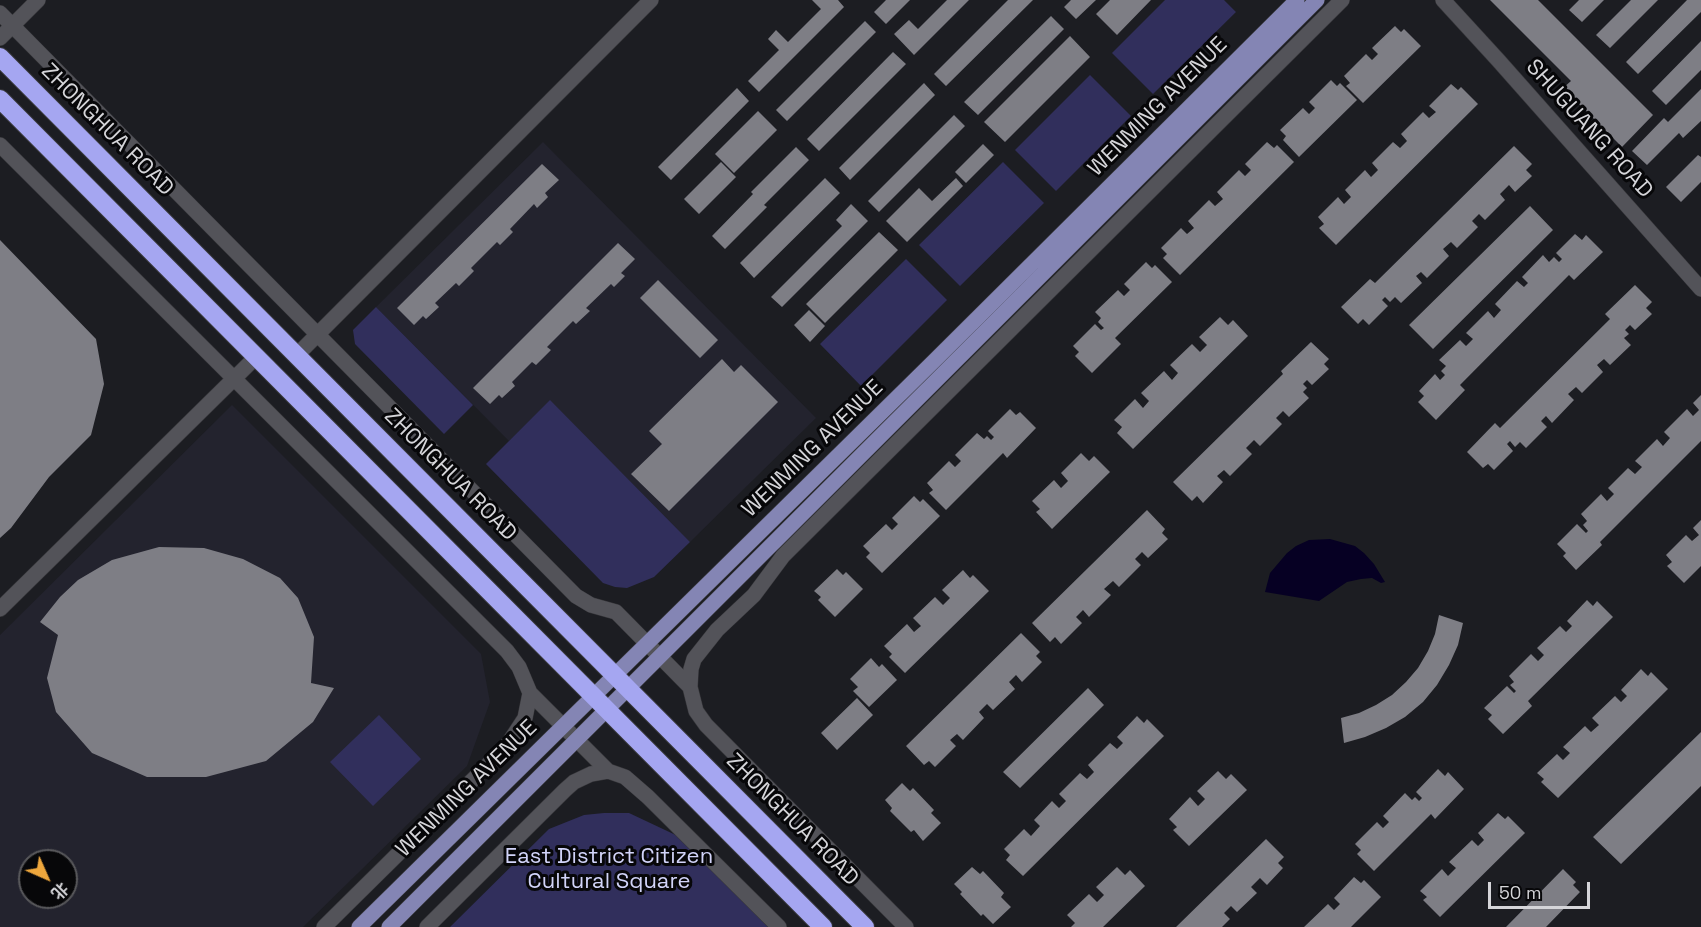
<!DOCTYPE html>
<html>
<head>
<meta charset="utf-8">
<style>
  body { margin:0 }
  #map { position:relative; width:1701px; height:927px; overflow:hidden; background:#1c1d22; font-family:"Space Grotesk","Noto Sans SC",sans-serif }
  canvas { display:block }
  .north { position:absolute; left:18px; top:849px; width:60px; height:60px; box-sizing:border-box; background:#070709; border:2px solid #59595c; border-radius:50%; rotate:135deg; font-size:16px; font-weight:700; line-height:24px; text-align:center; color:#d5d5d9 }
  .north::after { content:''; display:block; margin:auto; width:21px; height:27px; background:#eea73d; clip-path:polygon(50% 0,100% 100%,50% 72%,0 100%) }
  .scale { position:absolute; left:1488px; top:882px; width:102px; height:27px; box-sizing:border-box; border:3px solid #d5d5d9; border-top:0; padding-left:8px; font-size:18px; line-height:21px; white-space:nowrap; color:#d5d5d9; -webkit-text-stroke:4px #070709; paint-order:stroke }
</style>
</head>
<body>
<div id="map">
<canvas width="1701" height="927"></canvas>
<div class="north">北</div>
<div class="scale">50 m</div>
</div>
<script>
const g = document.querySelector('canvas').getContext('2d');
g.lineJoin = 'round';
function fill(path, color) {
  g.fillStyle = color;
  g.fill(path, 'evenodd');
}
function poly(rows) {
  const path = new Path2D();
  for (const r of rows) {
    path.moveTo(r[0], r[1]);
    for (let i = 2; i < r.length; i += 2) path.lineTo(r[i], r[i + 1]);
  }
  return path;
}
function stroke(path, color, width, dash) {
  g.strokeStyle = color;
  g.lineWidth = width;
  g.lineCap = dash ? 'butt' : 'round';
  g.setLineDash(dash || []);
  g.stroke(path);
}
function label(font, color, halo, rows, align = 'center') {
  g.font = font + ' "Space Grotesk",sans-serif';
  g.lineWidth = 6;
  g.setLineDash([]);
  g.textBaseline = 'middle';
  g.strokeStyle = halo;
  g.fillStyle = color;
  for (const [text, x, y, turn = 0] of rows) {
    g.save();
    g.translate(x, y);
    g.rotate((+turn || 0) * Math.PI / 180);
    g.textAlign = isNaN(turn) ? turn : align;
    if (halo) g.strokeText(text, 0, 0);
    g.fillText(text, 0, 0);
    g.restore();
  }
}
fill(poly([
  [543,142,816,418,690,542,550,401,509,441,376,307],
  [232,405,481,654,490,702,467,766,303,927,0,927,0,635],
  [30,861,66,861,66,897,30,897]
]), '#23232e');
fill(poly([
  [1165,0,1224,0,1236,12,1153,94,1112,53],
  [1090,75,1131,116,1056,191,1015,150],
  [1003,162,1044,203,960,286,919,245],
  [906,259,947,300,861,386,820,344],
  [376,307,473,405,444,434,355,344,353,330],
  [550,400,690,542,654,577,627,588,615,587,603,583,486,464],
  [379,715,421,759,373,806,330,762],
  [604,813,629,813,682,838,768,927,450,927,549,829,584,815]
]), '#312f5c');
fill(poly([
  [1330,539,1355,546,1364,553,1374,564,1385,582,1381,583,1372,578,1361,579,1347,582,1319,601,1265,592,1270,573,1287,553,1296,546,1309,540]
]), '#060023');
fill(poly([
  [812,0,838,0,844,7,759,92,748,81,779,50,768,39,776,30,788,42,821,9],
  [886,0,910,0,886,24,874,12],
  [947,0,969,0,914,55,894,34,909,20,918,29],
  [1008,0,1033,0,946,86,934,74],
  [1071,0,1096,0,1076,19,1064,7],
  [1110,0,1151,0,1117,35,1096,14],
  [1490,0,1538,0,1653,115,1622,147,1563,88,1571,81],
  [1579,0,1604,0,1582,22,1569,10],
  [1631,0,1658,0,1610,48,1596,35],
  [1687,0,1701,0,1701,12,1638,74,1626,62],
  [1051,16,1064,29,978,115,964,102],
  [865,21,876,32,787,121,776,110],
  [1395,26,1401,32,1404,29,1421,46,1363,103,1346,86,1350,83,1344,76,1366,54,1372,60,1378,54,1372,48],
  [1070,36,1090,57,1005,142,984,122],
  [1701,41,1701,70,1666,105,1652,91],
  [893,52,906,64,819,151,807,139],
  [1331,80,1337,86,1340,83,1357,100,1299,157,1283,140,1286,136,1280,130,1303,108,1309,114,1315,108,1309,102],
  [924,83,935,95,850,180,839,168],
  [1451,84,1458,90,1461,87,1478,104,1336,245,1319,228,1324,224,1318,217,1338,197,1344,204,1351,197,1345,190,1365,170,1371,177,1378,170,1372,163,1393,142,1400,148,1407,141,1401,134,1423,112,1429,118,1436,112,1429,106],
  [737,88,749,101,671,180,658,167],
  [1701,89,1701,121,1683,138,1679,133,1647,165,1632,151,1664,118,1668,122],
  [758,111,777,130,734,173,715,154],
  [954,115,965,126,879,212,868,201],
  [1267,142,1274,148,1277,145,1294,162,1180,275,1163,258,1167,254,1161,248,1181,228,1187,234,1194,228,1188,221,1209,200,1215,206,1223,199,1217,192,1239,170,1245,176,1251,170,1245,164],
  [983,144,994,155,966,183,955,172],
  [1514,146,1532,164,1526,170,1532,176,1515,192,1509,185,1500,194,1505,200,1485,220,1479,214,1472,221,1478,227,1457,248,1451,242,1443,249,1449,256,1427,278,1421,272,1416,276,1422,283,1401,303,1395,297,1390,302,1385,297,1382,300,1388,306,1369,325,1363,319,1358,324,1341,307,1370,279,1375,283],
  [796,147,809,160,764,205,767,207,725,249,712,236,753,194,751,192],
  [1698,155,1701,157,1701,182,1681,202,1666,187],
  [721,162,736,177,699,214,684,199],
  [542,164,559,180,545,193,548,197,537,208,534,204,510,229,513,232,500,245,497,242,471,268,474,271,459,286,456,283,435,303,439,307,426,319,423,316,414,325,397,308],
  [825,178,840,193,754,278,740,263],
  [956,178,963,186,907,242,886,221,919,188,932,201],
  [851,204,868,221,782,307,771,297,842,226,836,220],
  [1530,206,1553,230,1433,349,1409,325],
  [879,232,898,250,825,323,806,304],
  [1575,234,1582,240,1586,235,1603,252,1574,280,1569,275,1460,385,1465,390,1436,420,1418,402,1424,396,1419,391,1435,374,1440,380,1445,375,1441,371,1446,366,1439,360,1460,340,1466,346,1473,339,1466,333,1488,311,1494,318,1501,310,1495,304,1517,281,1524,287,1528,283,1522,277,1543,255,1549,262,1554,257,1559,262,1562,259,1556,253],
  [0,240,96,339,104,384,91,435,49,477,11,528,0,538],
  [618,243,635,259,621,273,625,276,614,287,611,284,586,308,590,311,576,324,573,321,547,347,551,350,536,365,532,362,512,382,515,386,502,398,499,395,490,404,473,388],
  [1146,262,1152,268,1155,265,1172,282,1115,338,1121,344,1092,373,1075,356,1079,352,1073,346,1095,324,1101,330,1104,328,1098,322,1101,318,1095,312,1118,290,1124,296,1130,290,1124,284],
  [658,280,718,340,700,358,640,298],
  [1635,285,1652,302,1646,308,1652,314,1635,330,1630,325,1625,330,1629,334,1624,338,1631,345,1610,365,1604,359,1597,365,1603,372,1582,393,1576,387,1568,394,1574,400,1552,423,1546,416,1541,421,1547,427,1526,448,1520,442,1515,447,1510,441,1507,444,1513,451,1494,470,1488,464,1483,468,1467,452,1495,423,1500,428,1610,319,1605,314],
  [809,310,825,326,810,342,794,325],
  [1220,317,1228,325,1233,320,1248,336,1133,449,1117,433,1122,427,1114,420,1135,399,1143,408,1149,401,1141,393,1164,371,1172,380,1178,373,1170,365,1192,344,1200,352,1207,345,1199,337],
  [1311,342,1329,359,1324,364,1329,369,1312,385,1307,380,1303,384,1307,388,1303,392,1309,398,1289,417,1283,411,1276,418,1282,424,1260,446,1254,440,1246,448,1252,454,1230,476,1224,470,1217,476,1223,482,1203,503,1197,496,1192,501,1173,482,1283,374,1281,371],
  [722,359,734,372,741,365,778,402,669,511,631,474,662,444,649,431],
  [1701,395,1701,441,1600,542,1602,545,1576,570,1563,556,1566,553,1557,544,1577,524,1586,533,1588,531,1583,525,1587,521,1581,514,1601,494,1607,501,1614,494,1608,488,1628,468,1635,474,1642,467,1635,461,1657,439,1663,446,1670,438,1664,432,1687,409,1693,416,1699,410,1693,403],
  [1010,409,1016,415,1020,412,1036,428,1007,458,1003,453,946,510,929,493,933,490,927,483,949,461,955,467,961,461,955,455,977,433,984,439,987,436,991,440,994,437,988,431],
  [1081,453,1089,461,1094,456,1110,472,1052,529,1036,512,1040,509,1032,501,1054,480,1061,488,1068,481,1061,473],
  [914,496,920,502,923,499,940,516,882,573,866,557,870,553,863,546,886,524,892,530,898,524,892,518],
  [1147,510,1165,529,1162,533,1168,539,1148,558,1142,552,1135,559,1141,565,1119,587,1113,581,1104,589,1111,595,1089,617,1083,610,1076,617,1082,623,1061,644,1055,637,1050,642,1032,623],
  [1701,520,1701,566,1684,583,1667,566,1672,562,1666,555,1686,535,1692,541,1699,535,1693,528],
  [159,547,204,548,243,559,280,578,298,598,314,637,311,683,334,688,313,722,266,761,206,777,147,777,92,753,56,712,47,678,58,635,40,622,60,597,78,580,112,560],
  [837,569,843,575,846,572,863,589,835,617,818,600,821,597,814,591],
  [963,570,970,578,973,575,989,591,905,673,889,657,892,654,884,646,907,624,914,632,921,626,913,618,935,597,943,605,950,598,942,590],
  [1587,600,1593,606,1597,601,1613,617,1528,701,1532,706,1503,734,1488,719,1492,715,1484,708,1507,686,1514,693,1516,691,1510,685,1514,682,1509,676,1531,654,1538,661,1544,655,1537,648,1560,626,1566,632,1572,626,1567,621],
  [1439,615,1463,623,1458,645,1449,665,1437,685,1423,702,1405,717,1386,728,1365,737,1344,743,1341,718,1359,713,1376,705,1392,695,1406,682,1418,668,1428,651,1435,634],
  [1021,633,1040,652,1036,656,1042,662,1022,682,1016,675,1009,682,1015,689,993,710,987,704,979,712,984,718,963,740,957,734,950,740,956,746,935,767,929,761,924,765,906,746],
  [871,658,879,667,882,664,897,680,869,707,853,691,858,687,850,679],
  [1641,669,1648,676,1651,672,1668,689,1558,798,1541,782,1544,779,1537,773,1557,754,1563,760,1570,753,1563,747,1585,726,1591,732,1599,725,1592,718,1615,696,1621,702,1627,696,1621,690],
  [1088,688,1104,705,1020,788,1003,772],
  [857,698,873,715,837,750,821,733],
  [1137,716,1144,723,1147,719,1164,736,1023,876,1006,860,1010,855,1004,849,1024,829,1031,836,1040,826,1034,820,1052,801,1059,808,1066,801,1059,794,1080,773,1087,779,1094,772,1088,765,1110,743,1117,749,1123,743,1117,737],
  [1701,732,1701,786,1621,864,1593,837],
  [1438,769,1445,776,1448,772,1464,789,1435,819,1431,814,1374,871,1357,854,1361,850,1355,844,1377,822,1383,828,1389,822,1383,816,1405,793,1412,800,1415,797,1419,801,1422,798,1416,792],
  [1218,771,1226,779,1231,774,1247,790,1189,846,1173,830,1177,827,1169,819,1190,797,1198,806,1205,799,1197,791],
  [902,783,910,791,913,788,934,810,931,813,941,823,923,841,914,830,911,832,890,811,892,808,885,800],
  [1498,813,1505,819,1508,816,1525,833,1440,917,1423,900,1427,897,1420,891,1442,869,1448,876,1456,868,1449,862,1472,840,1478,846,1484,840,1478,833],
  [1266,839,1284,857,1278,863,1283,868,1267,885,1260,878,1251,887,1257,893,1237,912,1231,906,1224,913,1230,919,1222,927,1176,927],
  [972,867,980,874,983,871,1004,893,1001,897,1011,907,993,924,983,914,981,916,960,894,962,892,954,884],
  [1117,867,1125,875,1130,870,1145,886,1103,927,1071,927,1075,923,1067,915,1089,894,1097,902,1104,895,1096,887],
  [1563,869,1576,882,1573,885,1580,892,1546,927,1506,927],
  [1354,877,1361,883,1364,880,1381,897,1351,927,1304,927,1328,904,1334,910,1340,904,1334,898]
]), '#7e7e85');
const minor = poly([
  [1443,0,1498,60,1701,289],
  [0,13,576,596,591,605,616,612,690,687,696,711,706,725,906,927],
  [0,38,38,0],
  [0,145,507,651,519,667,530,693,608,771,625,777,648,797,779,927],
  [297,355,651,0],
  [0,609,257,356],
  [690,687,691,669,694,659,717,630,754,595,783,556,1342,0],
  [324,927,506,747,525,718,530,693],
  [427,927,565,790,574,782,591,774,608,771]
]);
const major = poly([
  [359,927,933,362,1297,0],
  [389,927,1317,0]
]);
const highway = poly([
  [0,57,865,927],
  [0,99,823,927]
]);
stroke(minor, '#38383c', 16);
stroke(major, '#38383c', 16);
stroke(highway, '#38383c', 20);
stroke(minor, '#535359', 15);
stroke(major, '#8485b4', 15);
stroke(highway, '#a5a6f1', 18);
label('22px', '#d5d5d9', '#070709', [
  ["WENMING AVENUE",1158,107,-45],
  ["SHUGUANG ROAD",1589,129,48],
  ["ZHONGHUA ROAD",107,130,45],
  ["WENMING AVENUE",813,449,-44],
  ["ZHONGHUA ROAD",450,475,45],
  ["WENMING AVENUE",467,789,-44],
  ["ZHONGHUA ROAD",792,820,45]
]);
label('22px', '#d2d4f9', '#070709', [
  ["East District Citizen",609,857],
  ["Cultural Square",609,882]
]);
</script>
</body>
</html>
